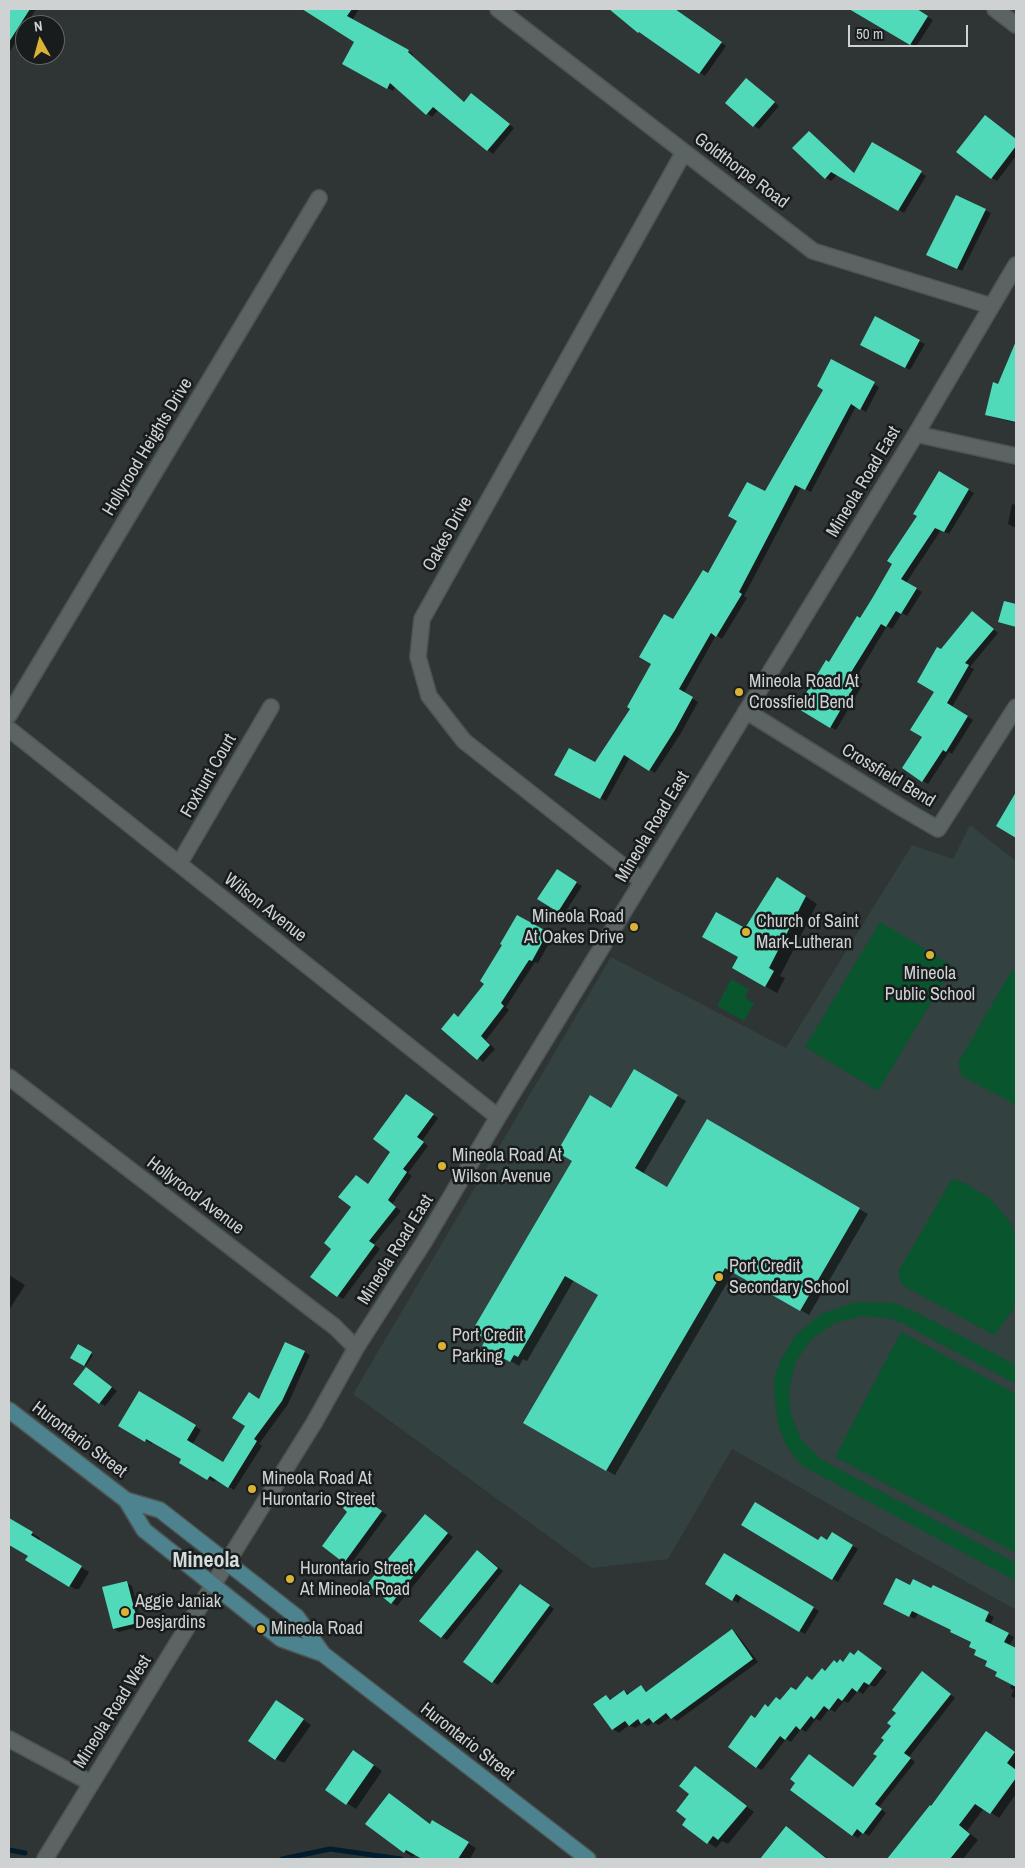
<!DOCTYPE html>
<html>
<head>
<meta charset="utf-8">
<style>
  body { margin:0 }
  #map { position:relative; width:1025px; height:1868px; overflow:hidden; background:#2f3535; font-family:"Archivo Narrow",sans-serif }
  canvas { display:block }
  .frame { position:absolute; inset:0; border:10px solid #ced2d2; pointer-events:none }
  .north { position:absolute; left:15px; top:15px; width:50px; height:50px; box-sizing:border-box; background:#191c1c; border:1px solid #616565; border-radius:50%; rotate:353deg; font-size:14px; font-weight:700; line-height:20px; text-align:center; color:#ced2d2 }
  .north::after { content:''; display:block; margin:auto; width:18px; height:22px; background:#d9b334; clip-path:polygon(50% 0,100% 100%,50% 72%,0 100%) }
  .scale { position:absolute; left:848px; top:25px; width:120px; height:22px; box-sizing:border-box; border:2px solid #ced2d2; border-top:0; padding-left:6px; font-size:15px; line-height:18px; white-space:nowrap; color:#ced2d2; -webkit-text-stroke:4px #191c1c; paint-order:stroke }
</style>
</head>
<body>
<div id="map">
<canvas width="1025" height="1868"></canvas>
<div class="frame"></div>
<div class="north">N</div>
<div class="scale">50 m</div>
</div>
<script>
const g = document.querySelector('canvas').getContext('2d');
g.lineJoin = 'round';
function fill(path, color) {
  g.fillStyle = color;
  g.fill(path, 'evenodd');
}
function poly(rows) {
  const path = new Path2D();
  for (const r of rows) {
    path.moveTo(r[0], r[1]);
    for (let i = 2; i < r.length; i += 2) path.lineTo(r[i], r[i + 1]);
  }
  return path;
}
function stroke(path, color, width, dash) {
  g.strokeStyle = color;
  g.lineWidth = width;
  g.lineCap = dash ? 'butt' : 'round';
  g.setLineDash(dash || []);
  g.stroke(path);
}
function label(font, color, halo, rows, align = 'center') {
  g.font = font + ' "Archivo Narrow",sans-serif';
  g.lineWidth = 5;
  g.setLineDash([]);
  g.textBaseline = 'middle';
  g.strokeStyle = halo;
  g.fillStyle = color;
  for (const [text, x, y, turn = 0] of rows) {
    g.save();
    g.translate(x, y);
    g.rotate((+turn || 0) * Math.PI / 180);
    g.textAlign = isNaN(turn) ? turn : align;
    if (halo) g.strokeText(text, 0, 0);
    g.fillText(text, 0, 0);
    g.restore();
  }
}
fill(poly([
  [970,825,1016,861,1016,1610,732,1449,668,1559,592,1568,353,1394,611,957,786,1048,912,845,953,859]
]), '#334141');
fill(poly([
  [880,922,953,966,878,1091,805,1047],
  [1012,970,1016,972,1016,1105,962,1076,958,1063],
  [731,979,749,989,745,998,754,1003,744,1021,717,1006],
  [952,1179,965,1183,991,1199,1010,1222,1016,1238,1016,1299,1013,1310,994,1335,902,1285,898,1272],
  [857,1302,894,1303,918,1313,1016,1365,1016,1384,902,1323,889,1318,861,1316,835,1323,812,1339,796,1361,789,1388,791,1415,802,1441,822,1460,1016,1563,1016,1581,801,1465,786,1445,778,1424,775,1400,774,1379,781,1359,796,1335,821,1314],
  [901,1332,1016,1394,1016,1553,835,1457]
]), '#09552d');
fill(poly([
  [9,9,36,9,9,53],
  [304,9,359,9,352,20,413,54,412,56,465,103,472,95,514,128,493,154,438,110,432,117,396,86,393,91,344,64,356,41],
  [611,9,662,9,675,19,684,16,726,46,705,76,644,34,643,35,639,32],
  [854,9,914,9,933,20,916,47],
  [746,79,779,106,759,129,754,126],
  [990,119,1016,139,1016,156,997,181,992,178],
  [809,132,855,174,872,144,926,176,904,213,838,174,831,181,826,178],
  [985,210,991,213,962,271,933,257],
  [875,318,925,344,910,370,861,344],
  [1016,344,1016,423,992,417,986,414],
  [832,361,879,387,866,412,856,406,811,492,801,487,744,596,747,598,722,639,716,635,684,693,698,702,681,733,655,773,630,757,606,801,556,775,596,763,631,708,673,621,765,493,825,389],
  [939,473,974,493,949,534,941,530,906,583,922,592,907,616,902,613,892,629,887,626,855,679,863,684,836,730,798,708,874,598,918,516],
  [1012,504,1016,505,1016,528,1008,524],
  [1005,602,1016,605,1016,627,1000,622],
  [978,616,998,633,970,667,974,669,952,707,973,720,952,754,949,752,928,784,923,781,924,737,936,692,941,650],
  [557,871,582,886,564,914,539,898],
  [789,885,817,904,780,976,785,978,777,993,733,968,740,957,745,929],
  [517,916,553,936,538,963,535,962,506,1007,509,1010,486,1040,495,1049,483,1062,443,1029,455,1015,459,1018,486,983],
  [634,1071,686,1101,643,1174,668,1189,708,1121,868,1214,809,1315,734,1271,615,1475,525,1423,600,1294,574,1280,527,1361,523,1359,519,1366,484,1345,611,1109],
  [411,1099,438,1118,422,1141,428,1146,408,1173,412,1176,392,1204,401,1211,374,1244,380,1249,343,1299,338,1296,333,1249,368,1185,391,1152],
  [9,1275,25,1285,9,1310],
  [79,1346,93,1355,86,1366,72,1357],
  [304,1352,310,1355,288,1404,259,1444,262,1446,234,1490,216,1479,214,1482,181,1463,183,1459,153,1442,152,1444,120,1426,142,1395,201,1430,192,1445,224,1463,260,1400],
  [92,1372,117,1391,105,1406,100,1403],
  [361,1496,387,1515,350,1565,345,1562],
  [425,1515,453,1537,397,1606,392,1603],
  [9,1519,40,1538,39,1541,89,1572,79,1589,75,1589,27,1560,30,1556,9,1544],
  [743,1525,818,1542,828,1541,832,1534,858,1549,838,1582],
  [725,1554,819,1611,805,1634,742,1596,738,1603,707,1584],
  [483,1555,503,1571,447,1640,441,1637],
  [126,1582,132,1586,142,1626,119,1632,114,1629],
  [934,1586,994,1617,990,1625,1014,1637,1009,1646,1016,1649,1016,1699,1011,1696,1014,1690,1010,1688,1012,1684,978,1650,972,1642,953,1630,918,1613,915,1619,890,1606,911,1587,932,1590],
  [526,1589,554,1609,498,1685,465,1662],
  [732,1631,737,1634,758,1662,677,1721,670,1717,659,1725,653,1722,648,1726,643,1723,635,1728,629,1725,619,1733,613,1729,595,1704,606,1696,612,1700,624,1691,630,1694,641,1686,648,1692],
  [859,1651,887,1672,875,1687,870,1685,863,1694,858,1691,848,1703,844,1701,835,1712,829,1709,820,1721,816,1719,806,1732,801,1729,791,1742,786,1739,762,1770,756,1767,756,1719,769,1708,838,1664,855,1656],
  [928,1676,955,1698,909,1757,915,1762,879,1807,886,1813,869,1836,863,1832,858,1838,853,1835,853,1788,879,1756,885,1740],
  [285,1706,311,1725,284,1763,276,1759],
  [995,1738,1016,1753,1016,1794,999,1818,984,1808,967,1831,978,1840,963,1859,888,1859,930,1807,931,1807],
  [361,1756,382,1771,356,1809,326,1789],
  [695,1767,754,1812,728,1844,722,1841,716,1848,684,1824,688,1819],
  [389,1794,431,1824,432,1822,476,1848,470,1859,425,1859,415,1854,413,1857,405,1852],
  [786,1828,794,1833,828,1859,762,1859]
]), '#0007');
stroke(poly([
  [9,1850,25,1853],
  [282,1859,330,1849,401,1859]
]), '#001c2d', 5);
fill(poly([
  [9,9,30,9,9,42],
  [302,9,352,9,347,16,409,50,408,52,464,102,471,93,510,124,487,151,433,107,426,115,390,83,387,89,342,64,354,42],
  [609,9,675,9,722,42,699,74,639,32,638,33],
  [849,9,917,9,928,16,910,45],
  [746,78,775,102,753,127,725,103],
  [985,115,1016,139,1016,146,991,179,956,152],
  [809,131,854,173,872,142,922,171,898,211,831,172,825,179,792,148],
  [956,195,986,209,957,269,926,255],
  [875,316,920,340,905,368,860,345],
  [1016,341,1016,422,985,415,993,382,998,384],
  [831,359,875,382,860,410,851,404,805,490,795,485,739,592,742,594,716,637,711,633,679,689,693,697,675,730,649,771,624,755,600,799,554,775,569,748,595,762,630,709,627,707,651,664,639,657,664,614,673,619,703,570,708,573,737,521,728,516,747,482,765,491,823,390,817,386],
  [939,471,969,489,944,532,935,528,901,579,917,588,901,614,896,611,886,627,881,624,850,674,858,680,830,728,797,708,826,660,829,662,857,616,860,618,873,597,892,564,887,561,917,516,913,514],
  [1004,601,1016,604,1016,627,998,622],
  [972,611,994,629,965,663,969,665,947,703,968,716,946,752,943,750,922,782,902,768,922,737,910,730,934,692,917,682,937,647,941,649],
  [1016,792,1016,838,996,826],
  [557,869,577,882,558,912,537,899],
  [777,877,806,896,769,968,774,971,765,987,732,968,738,957,702,937,716,912,745,928],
  [517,915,548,932,532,961,529,960,501,1003,504,1006,481,1036,490,1045,477,1060,441,1029,454,1013,458,1017,484,984,480,981,502,945,500,944],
  [634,1069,678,1095,635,1168,667,1187,707,1119,860,1208,800,1311,725,1268,606,1471,523,1423,598,1295,565,1276,518,1357,514,1355,510,1362,482,1346,486,1339,472,1331,572,1161,557,1152,590,1095,611,1108],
  [406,1094,434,1114,417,1137,424,1142,403,1169,407,1172,388,1200,396,1207,369,1241,375,1245,337,1297,310,1277,331,1249,324,1243,351,1207,338,1197,356,1175,368,1184,390,1152,373,1139],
  [285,1342,305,1351,282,1401,254,1439,257,1441,228,1488,210,1476,207,1480,179,1463,181,1459,146,1439,145,1442,118,1426,139,1391,196,1425,187,1440,223,1462,245,1426,232,1418,249,1392,259,1399],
  [78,1344,92,1352,84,1366,70,1358],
  [86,1367,112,1387,99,1404,73,1384],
  [355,1492,382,1511,344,1563,322,1546,347,1512,343,1508],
  [755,1502,818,1540,821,1536,827,1540,832,1532,853,1545,832,1580,741,1525],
  [425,1514,448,1533,391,1604,367,1584],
  [9,1518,33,1532,31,1535,82,1566,69,1587,25,1560,28,1556,9,1545],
  [477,1550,498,1568,441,1638,419,1621],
  [724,1553,814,1607,799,1632,736,1594,732,1601,705,1584],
  [896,1578,910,1585,913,1579,931,1588,933,1585,989,1612,985,1621,1009,1633,1004,1642,1016,1648,1016,1687,995,1676,997,1672,985,1666,987,1661,974,1655,976,1650,969,1647,971,1642,950,1632,951,1630,912,1611,909,1617,883,1604],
  [127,1581,138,1623,113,1629,102,1587],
  [520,1584,550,1605,492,1683,463,1662],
  [732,1629,753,1659,671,1719,666,1713,653,1723,649,1718,641,1724,638,1719,629,1726,625,1721,612,1730,593,1704,606,1695,610,1700,624,1690,627,1695,641,1685,646,1692],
  [858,1650,882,1668,869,1685,864,1682,857,1692,852,1688,842,1701,838,1698,829,1710,824,1706,814,1719,811,1716,800,1730,796,1726,785,1740,780,1736,756,1768,728,1747,751,1715,755,1718,765,1704,768,1707,776,1697,780,1700,791,1687,796,1690,807,1676,812,1680,822,1668,825,1671,834,1660,837,1663,840,1659,843,1662,850,1652,854,1655],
  [922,1671,951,1694,904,1753,911,1758,875,1804,882,1809,863,1834,857,1829,852,1836,790,1790,795,1783,790,1779,809,1754,853,1787,877,1756,873,1754,884,1740,881,1738,891,1726,887,1723,896,1713,892,1710],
  [276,1700,304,1719,275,1760,248,1741],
  [986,1731,1015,1752,1007,1763,1016,1770,1016,1778,990,1814,975,1804,959,1825,970,1834,950,1859,887,1859,930,1805,931,1806],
  [353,1750,374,1765,346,1805,325,1790],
  [695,1766,747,1806,718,1840,713,1836,707,1844,682,1825,686,1819,676,1811,689,1794,679,1786],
  [389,1793,430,1824,432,1820,469,1842,458,1859,422,1859,406,1850,404,1853,365,1824],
  [786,1826,827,1859,760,1859]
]), '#50dab9');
const minor = poly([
  [498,9,813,251,991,306],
  [995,9,1016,25],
  [916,434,1016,456],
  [746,711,902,808,938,829,1016,707],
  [9,715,319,198],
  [9,729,498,1117],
  [179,864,271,707],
  [642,881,464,741,429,696,418,657,422,619,684,152],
  [9,1077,335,1327,356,1348],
  [9,1739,91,1783],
  [45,1859,213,1585,314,1423,356,1348,424,1242,498,1117,916,434,1016,265]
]);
const major = poly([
  [9,1410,126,1500,160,1510,297,1617,323,1654,588,1859],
  [126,1500,144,1530,281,1639,323,1654]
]);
stroke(minor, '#4e5353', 18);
stroke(major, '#4e5353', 18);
stroke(minor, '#5c6363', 15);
stroke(major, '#4c838f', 15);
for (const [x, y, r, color] of [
  [739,692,5,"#d9b334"],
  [634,927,5,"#d9b334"],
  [746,932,5,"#d9b334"],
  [930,955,5,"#d9b334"],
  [442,1166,5,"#d9b334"],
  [719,1277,5,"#d9b334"],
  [442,1346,5,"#d9b334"],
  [252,1489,5,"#d9b334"],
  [290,1579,5,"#d9b334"],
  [125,1612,5,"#d9b334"],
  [261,1629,5,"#d9b334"]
]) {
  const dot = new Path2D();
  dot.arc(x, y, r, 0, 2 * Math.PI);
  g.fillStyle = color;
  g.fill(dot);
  stroke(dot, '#191c1c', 2);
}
label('18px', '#ced2d2', '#191c1c', [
  ["Goldthorpe Road",741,171,37],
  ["Hollyrood Heights Drive",148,447,-59],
  ["Mineola Road East",864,482,-59],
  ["Oakes Drive",448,534,-61],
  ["Foxhunt Court",209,776,-60],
  ["Crossfield Bend",888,776,31],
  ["Mineola Road East",653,827,-59],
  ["Wilson Avenue",265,908,38],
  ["Hollyrood Avenue",195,1196,37],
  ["Mineola Road East",396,1250,-58],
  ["Hurontario Street",79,1440,37],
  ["Mineola Road West",113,1712,-58],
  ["Hurontario Street",467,1742,38]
]);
label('18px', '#ced2d2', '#191c1c', [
  ["Mineola Road At",749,682],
  ["Crossfield Bend",749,703],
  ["Mineola Road",624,917,"right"],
  ["At Oakes Drive",624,938,"right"],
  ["Church of Saint",756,922],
  ["Mark-Lutheran",756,943],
  ["Mineola",930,974,"center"],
  ["Public School",930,995,"center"],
  ["Mineola Road At",452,1156],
  ["Wilson Avenue",452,1177],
  ["Port Credit",729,1267],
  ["Secondary School",729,1288],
  ["Port Credit",452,1336],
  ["Parking",452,1357],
  ["Mineola Road At",262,1479],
  ["Hurontario Street",262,1500],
  ["Hurontario Street",300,1569],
  ["At Mineola Road",300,1590],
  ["Aggie Janiak",135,1602],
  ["Desjardins",135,1623],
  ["Mineola Road",271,1629]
], 'left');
label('bold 22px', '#d4dcdb', '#191c1c', [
  ["Mineola",206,1561]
]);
</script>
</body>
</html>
